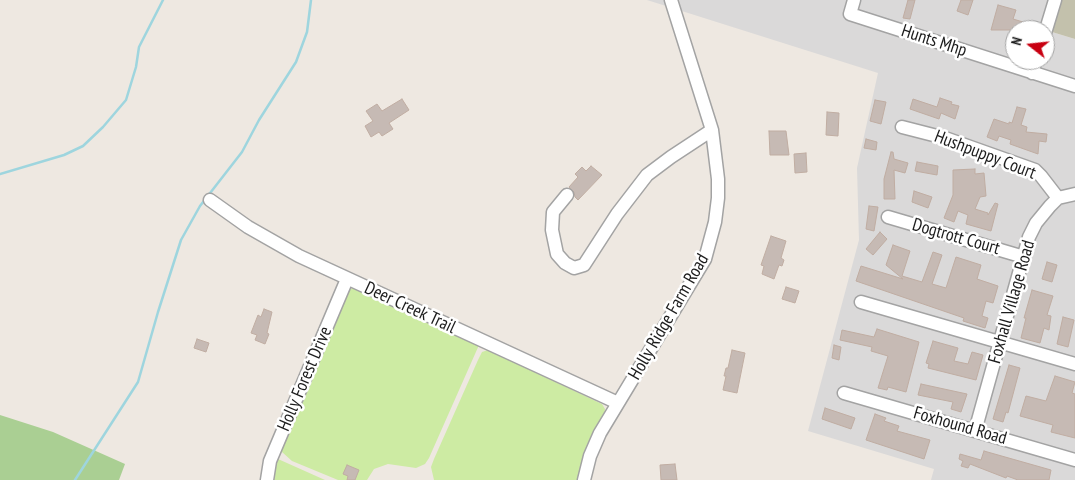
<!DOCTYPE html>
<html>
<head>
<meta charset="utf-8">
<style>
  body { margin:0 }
  #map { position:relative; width:1075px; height:480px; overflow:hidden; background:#eee8e1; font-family:"PT Sans Narrow",sans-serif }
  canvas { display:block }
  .north { position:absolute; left:1005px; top:20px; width:50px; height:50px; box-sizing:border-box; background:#fff; border:1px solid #a4a4a4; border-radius:50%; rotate:286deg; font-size:14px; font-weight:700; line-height:20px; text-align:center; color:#1c1c1c }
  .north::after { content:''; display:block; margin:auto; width:18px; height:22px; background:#c80011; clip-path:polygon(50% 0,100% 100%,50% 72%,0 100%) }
</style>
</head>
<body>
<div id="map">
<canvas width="1075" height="480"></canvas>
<div class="north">N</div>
</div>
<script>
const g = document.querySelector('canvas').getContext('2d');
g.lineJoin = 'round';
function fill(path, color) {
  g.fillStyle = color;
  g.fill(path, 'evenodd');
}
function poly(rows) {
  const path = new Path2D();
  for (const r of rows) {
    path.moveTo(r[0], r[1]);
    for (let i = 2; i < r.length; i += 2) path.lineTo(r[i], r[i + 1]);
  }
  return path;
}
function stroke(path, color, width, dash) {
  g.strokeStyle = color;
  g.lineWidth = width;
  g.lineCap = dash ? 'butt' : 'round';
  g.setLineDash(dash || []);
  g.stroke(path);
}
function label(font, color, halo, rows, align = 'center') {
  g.font = font + ' "PT Sans Narrow",sans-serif';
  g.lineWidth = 5;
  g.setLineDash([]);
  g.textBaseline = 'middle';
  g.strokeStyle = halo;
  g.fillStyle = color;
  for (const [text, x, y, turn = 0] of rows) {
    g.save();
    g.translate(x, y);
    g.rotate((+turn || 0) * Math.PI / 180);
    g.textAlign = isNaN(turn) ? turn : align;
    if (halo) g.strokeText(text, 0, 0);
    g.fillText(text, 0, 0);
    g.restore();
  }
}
fill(poly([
  [647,0,1061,0,1052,32,1075,39,1075,480,931,480,934,469,808,431,859,240,857,168,878,73],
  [1015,30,1045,30,1045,60,1015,60]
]), '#dad9d9');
fill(poly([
  [1061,0,1075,0,1075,39,1052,32]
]), '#c3c1ac');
fill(poly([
  [353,288,357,288,479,345,429,458,425,464,416,468,388,464,374,469,367,480,338,480,292,461,282,452,282,447,341,309,349,290],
  [488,350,602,404,605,409,604,417,581,480,434,480,431,467,434,459,478,360,482,352],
  [278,459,325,480,270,480]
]), '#cdeba3');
fill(poly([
  [0,415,53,432,125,464,119,480,0,480]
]), '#aacf93');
stroke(poly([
  [0,174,64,155,83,146,103,127,126,100,136,67,139,47,163,0],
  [75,480,138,382,158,312,181,240,200,206,242,152,259,120,296,62,307,32,311,0]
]), '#9ed5de', 2.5);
const building = poly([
  [908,0,915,0,910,19,903,18,908,0],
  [961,0,973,0,968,15,957,11,961,0],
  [998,5,1016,10,1013,19,1023,22,1020,29,1015,27,1015,30,991,30,998,5],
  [940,98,952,102,951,104,959,106,955,119,941,113,939,119,910,109,913,99,937,107,940,98],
  [402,99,409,110,389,123,393,129,382,136,379,132,371,137,365,126,373,121,366,111,377,104,382,111,402,99],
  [875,100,886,102,881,124,870,121,875,100],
  [1017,107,1026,109,1021,125,1027,127,1026,132,1047,134,1046,142,1039,141,1038,154,1010,144,1011,140,999,136,997,141,987,137,994,119,1009,124,1009,122,1012,123,1017,107],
  [827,112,839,113,838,136,826,135,827,112],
  [769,131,786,131,789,155,770,155,769,131],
  [866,139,877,142,876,150,864,148,866,139],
  [891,152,893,152,894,159,908,163,905,173,894,170,895,199,884,199,884,179,891,152],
  [806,153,807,172,795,173,794,154,806,153],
  [917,162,938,166,937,175,915,171,917,162],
  [591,166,602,175,578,200,575,197,574,192,569,187,578,177,575,174,582,167,586,171,591,166],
  [975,169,975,174,984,173,986,196,980,197,975,209,988,213,988,215,995,203,998,204,991,231,966,224,968,215,958,211,954,222,944,218,953,195,953,170,975,169],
  [914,191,932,197,928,208,912,202,914,191],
  [869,206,878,207,874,231,866,229,869,206],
  [880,232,887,239,873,255,866,249,880,232],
  [771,236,786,241,781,258,784,260,782,266,779,265,774,279,762,274,764,266,761,265,771,236],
  [893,245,910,251,902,276,922,282,933,252,942,255,932,284,946,288,956,257,981,265,977,279,998,286,993,303,986,301,982,316,988,318,985,328,963,321,964,318,856,281,861,266,903,279,886,265,893,245],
  [1047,262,1057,265,1052,282,1042,279,1047,262],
  [786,287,799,291,795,303,782,299,786,287],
  [1032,290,1053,296,1047,315,1051,316,1049,330,1044,328,1040,343,1021,338,1026,318,1024,318,1032,290],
  [264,309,272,312,267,333,269,334,265,344,255,340,257,335,251,333,258,315,261,317,264,309],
  [1063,317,1074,320,1068,347,1057,344,1063,317],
  [877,329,919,342,906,392,888,387,887,390,878,388,888,356,871,351,872,347,840,340,842,330,874,337,877,329],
  [197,339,209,343,206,352,194,348,197,339],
  [933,341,958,348,954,361,968,364,972,352,983,355,976,380,928,368,929,364,926,363,933,341],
  [834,345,841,347,839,360,832,358,834,345],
  [732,350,745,353,737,393,723,390,726,376,724,376,726,368,728,368,732,350],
  [1009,365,1020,368,1008,413,1006,412,1003,422,993,419,1009,365],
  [1055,376,1075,382,1072,393,1075,394,1075,438,1051,432,1053,425,1020,416,1026,396,1046,401,1055,376],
  [921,384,967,394,961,412,951,409,953,402,918,395,921,384],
  [825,408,855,418,851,429,822,419,825,408],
  [875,414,886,418,884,421,899,426,897,431,930,440,924,459,866,440,875,414],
  [984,451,1051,470,1049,480,1018,480,1007,476,1006,478,970,464,968,468,961,466,963,461,959,459,960,454,981,460,984,451],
  [675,464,677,480,661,480,660,465,675,464],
  [347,465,359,470,355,480,347,480,348,476,343,474,347,465]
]);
fill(building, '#c6bab4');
stroke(building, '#c0ada2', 1);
const minor = poly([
  [854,0,850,14,1075,86],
  [1045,33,1055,0],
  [1032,73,1036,60],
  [902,127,945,138,1035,170,1041,176,1058,198],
  [567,195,553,212,552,230,557,254,565,263,574,268,584,265,617,214,647,175,671,157,712,130],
  [210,200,248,227,299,256,618,403],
  [888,217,1024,257],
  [861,302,1075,364],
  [844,393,1075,460],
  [975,431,1029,237,1036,223,1050,206,1058,198,1075,194],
  [267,480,270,461,347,279],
  [584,480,590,456,600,433,705,259,715,222,718,198,718,179,712,130,671,0]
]);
stroke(minor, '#a3a3a3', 15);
stroke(minor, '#fff', 12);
label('18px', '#1c1c1c', '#fff', [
  ["Hunts Mhp",934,41,18],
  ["Hushpuppy Court",985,155,21],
  ["Dogtrott Court",956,237,16],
  ["Foxhall Village Road",1012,302,-74],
  ["Deer Creek Trail",410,308,25],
  ["Holly Ridge Farm Road",669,317,-60],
  ["Holly Forest Drive",305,379,-67],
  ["Foxhound Road",960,426,16]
]);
</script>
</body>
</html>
